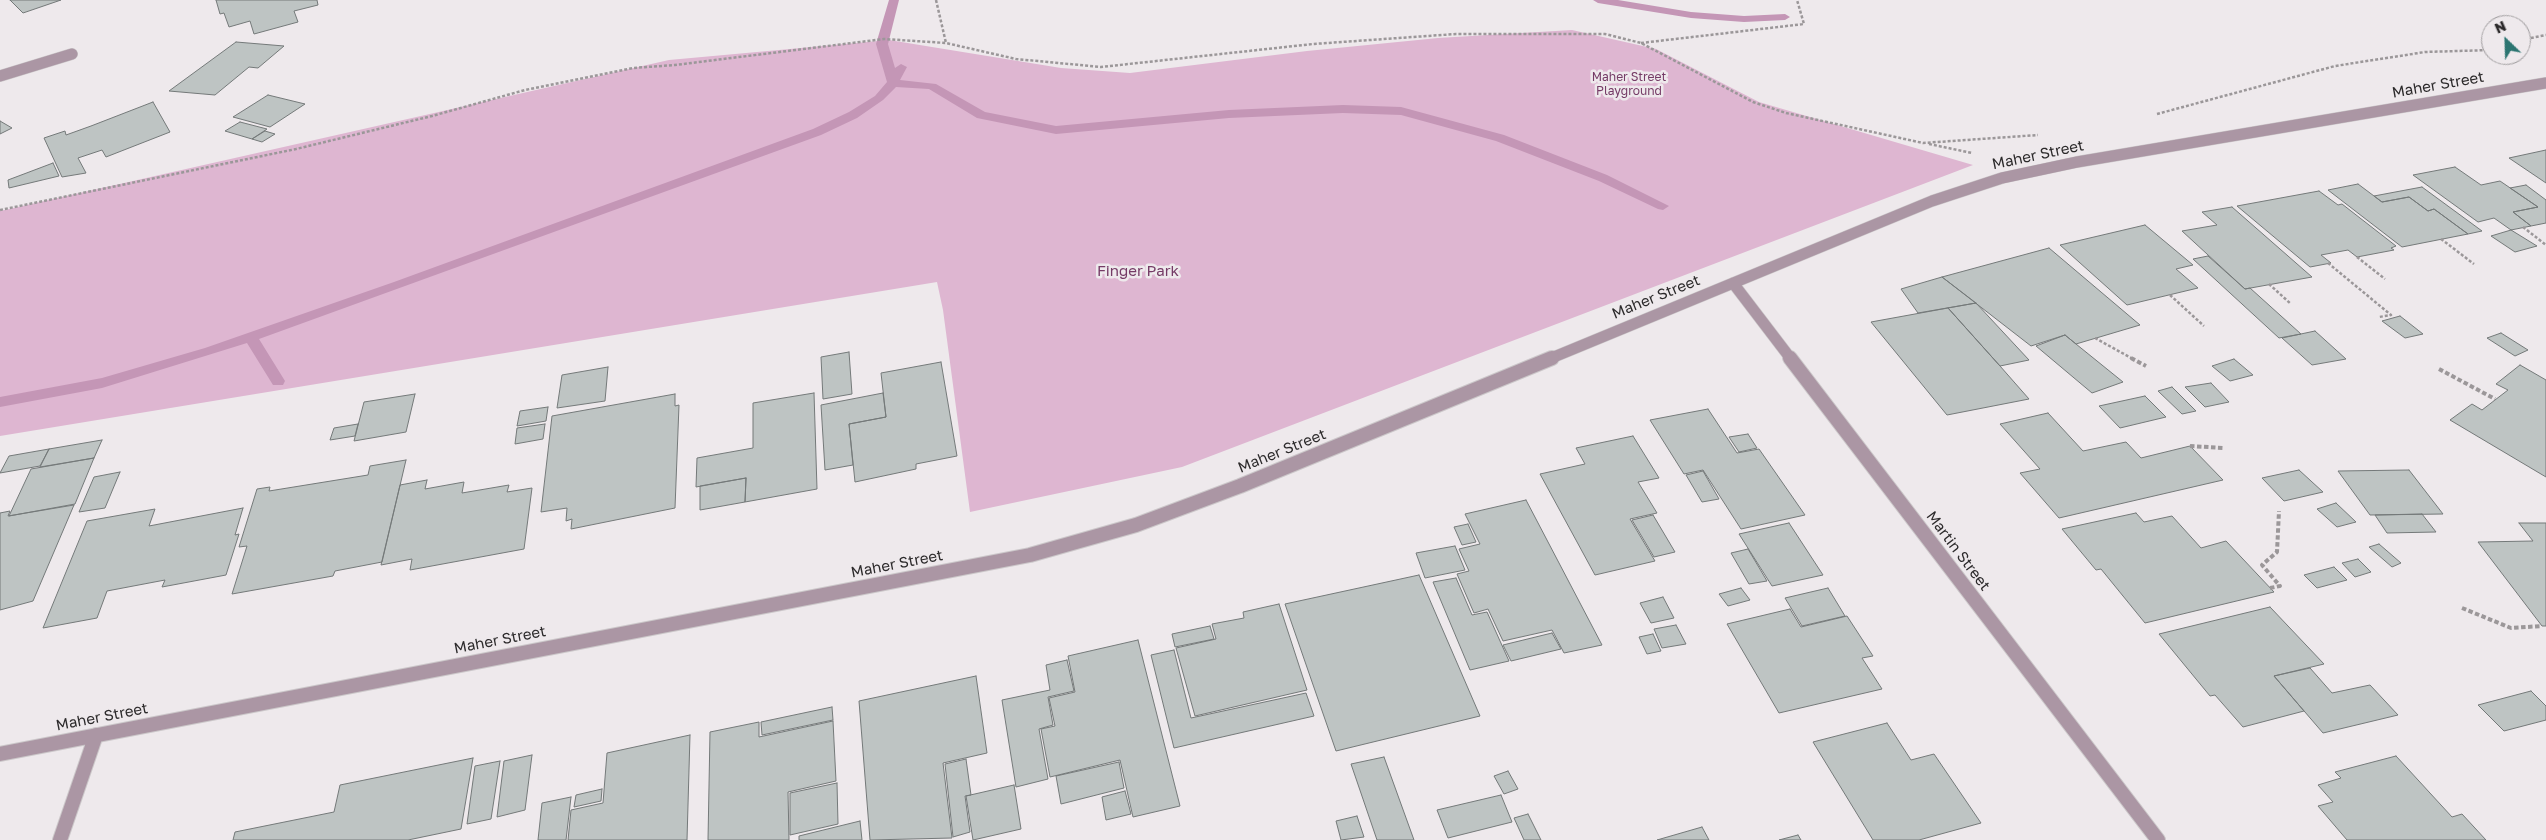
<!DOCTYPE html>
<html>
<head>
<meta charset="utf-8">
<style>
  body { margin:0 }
  #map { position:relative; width:2546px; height:840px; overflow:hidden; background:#eee9ec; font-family:"Golos Text",sans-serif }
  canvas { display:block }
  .north { position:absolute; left:2481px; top:15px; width:50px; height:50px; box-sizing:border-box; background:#eee9ec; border:1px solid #a09d9f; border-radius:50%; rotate:336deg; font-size:14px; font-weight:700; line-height:20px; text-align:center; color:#2c2a2b }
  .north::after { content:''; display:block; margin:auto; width:18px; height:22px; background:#2c7571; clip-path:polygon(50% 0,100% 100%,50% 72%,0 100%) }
</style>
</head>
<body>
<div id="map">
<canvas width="2546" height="840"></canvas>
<div class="north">N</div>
</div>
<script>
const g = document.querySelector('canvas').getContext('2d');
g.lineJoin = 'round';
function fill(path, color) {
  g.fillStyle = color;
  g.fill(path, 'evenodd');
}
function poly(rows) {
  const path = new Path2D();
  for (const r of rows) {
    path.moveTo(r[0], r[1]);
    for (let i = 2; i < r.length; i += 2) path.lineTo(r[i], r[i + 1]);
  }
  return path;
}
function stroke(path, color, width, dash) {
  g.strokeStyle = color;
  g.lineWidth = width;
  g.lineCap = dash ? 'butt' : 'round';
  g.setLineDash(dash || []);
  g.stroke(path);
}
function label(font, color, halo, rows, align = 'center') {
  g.font = font + ' "Golos Text",sans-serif';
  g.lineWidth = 5;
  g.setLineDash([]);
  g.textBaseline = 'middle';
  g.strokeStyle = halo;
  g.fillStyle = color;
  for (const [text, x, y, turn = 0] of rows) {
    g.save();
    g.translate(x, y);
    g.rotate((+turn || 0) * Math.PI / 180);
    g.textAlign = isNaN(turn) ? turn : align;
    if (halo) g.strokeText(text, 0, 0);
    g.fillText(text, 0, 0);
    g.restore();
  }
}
fill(poly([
  [1572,30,1656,49,1759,102,1973,165,1182,467,970,512,943,310,937,282,0,436,0,211,669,60,889,40,1061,68,1130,73,1307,51,1438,38]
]), '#deb6d1');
fill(poly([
  [889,0,899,0,888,44,895,68,901,64,907,67,900,80,936,84,985,112,1056,126,1229,110,1343,105,1401,107,1504,135,1607,175,1669,206,1663,210,1658,209,1599,181,1496,141,1401,115,1343,113,1229,118,1056,134,977,118,929,89,896,87,883,100,857,118,821,135,259,339,285,381,283,385,273,385,247,343,102,388,0,407,0,397,102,378,205,348,394,282,813,129,849,112,875,96,887,82,876,44,889,0],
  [1593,0,1618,0,1691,12,1744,16,1785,14,1790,17,1785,20,1744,22,1691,18,1598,3,1593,0]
]), '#c496b6');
const building = poly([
  [10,0,61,0,23,13,10,0],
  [216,0,317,0,318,5,294,11,298,22,254,34,250,21,229,27,224,13,220,14,216,0],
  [236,42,284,46,258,68,249,67,215,95,169,91,236,42],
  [268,95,305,104,270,127,233,117,268,95],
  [153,102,170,132,106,157,102,150,78,158,86,173,62,177,44,138,65,131,66,135,91,126,153,102],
  [0,121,12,128,0,134,0,121],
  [240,122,267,129,252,139,225,131,240,122],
  [265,131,275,134,262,142,252,139,265,131],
  [2546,150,2546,183,2509,158,2546,150],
  [53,163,59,176,9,188,8,180,53,163],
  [2455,167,2481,185,2500,181,2538,207,2513,212,2531,226,2511,230,2494,218,2478,222,2413,175,2455,167],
  [2358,184,2382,202,2409,197,2428,211,2434,209,2468,234,2402,247,2328,190,2358,184],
  [2526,185,2546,200,2546,223,2531,226,2513,212,2538,207,2510,188,2526,185],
  [2422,187,2482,231,2468,234,2434,209,2428,211,2409,197,2382,202,2374,196,2422,187],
  [2319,191,2338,205,2342,204,2396,246,2391,248,2394,250,2357,257,2348,250,2321,255,2331,263,2310,267,2237,206,2319,191],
  [2232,207,2312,277,2245,289,2182,231,2217,225,2202,212,2232,207],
  [2145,225,2193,265,2176,269,2198,288,2127,305,2060,245,2145,225],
  [2511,230,2537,246,2515,252,2491,236,2511,230],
  [2049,248,2140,325,2076,344,2065,335,2031,346,1942,277,2049,248],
  [2208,256,2245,289,2250,288,2301,334,2279,338,2193,259,2208,256],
  [1942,277,1976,303,1918,313,1901,289,1942,277],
  [1976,303,2029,360,2000,366,1948,308,1976,303],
  [1948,308,2000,366,2029,399,1947,415,1871,322,1948,308],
  [2400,316,2423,334,2405,338,2382,321,2400,316],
  [2315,331,2346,359,2312,365,2282,338,2315,331],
  [2501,333,2528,350,2515,356,2487,338,2501,333],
  [2065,335,2076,344,2123,382,2092,393,2036,346,2065,335],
  [849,352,852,394,823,399,821,357,849,352],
  [2234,359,2253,375,2230,381,2212,366,2234,359],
  [941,362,957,456,916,464,916,469,855,482,849,424,886,417,881,373,941,362],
  [2520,365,2546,380,2546,477,2450,420,2472,404,2482,410,2508,390,2496,384,2520,365],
  [608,367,605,401,557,408,562,375,608,367],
  [2211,383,2229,402,2205,407,2185,387,2211,383],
  [2172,387,2196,411,2182,414,2158,391,2172,387],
  [814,393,817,489,745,502,746,478,696,487,697,458,753,448,753,403,814,393],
  [883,393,886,417,849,424,853,465,825,470,821,405,883,393],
  [415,394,406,432,354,441,364,402,415,394],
  [675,394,675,406,679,405,675,508,571,529,572,519,566,521,567,508,541,512,552,416,675,394],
  [2145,396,2166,417,2120,428,2099,406,2145,396],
  [548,407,546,421,517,426,520,411,548,407],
  [1708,409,1737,453,1759,449,1805,515,1741,529,1703,470,1684,474,1650,420,1708,409],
  [2048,413,2083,451,2126,442,2141,458,2190,446,2223,480,2059,518,2020,473,2040,469,2000,424,2048,413],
  [358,424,355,436,330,440,334,428,358,424],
  [545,424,543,439,515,444,517,428,545,424],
  [1748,434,1757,448,1739,452,1729,437,1748,434],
  [1633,436,1659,478,1638,482,1657,513,1630,519,1655,561,1595,575,1540,474,1585,464,1576,448,1633,436],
  [102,440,94,458,40,467,49,449,102,440],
  [49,449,40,466,0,473,9,456,49,449],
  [94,458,75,504,9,516,31,469,94,458],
  [406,460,382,562,335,571,333,576,232,594,247,546,239,547,257,489,270,487,269,491,368,475,370,466,406,460],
  [2299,470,2323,492,2284,501,2262,478,2299,470],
  [2409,470,2443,514,2370,515,2338,471,2409,470],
  [1703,471,1719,499,1702,502,1686,475,1703,471],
  [120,472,105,508,79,512,94,477,120,472],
  [746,478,745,502,700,510,700,486,746,478],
  [427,480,425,489,464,482,462,493,509,485,507,492,532,488,524,549,410,570,412,559,381,565,400,485,427,480],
  [1526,500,1602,645,1564,653,1552,630,1503,641,1488,609,1474,613,1457,574,1469,571,1459,549,1480,544,1465,514,1526,500],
  [2336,503,2356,522,2337,527,2317,509,2336,503],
  [74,505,33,601,0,610,0,513,10,511,8,516,74,505],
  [243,508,235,535,239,534,226,575,162,587,165,580,107,591,97,618,43,628,87,521,155,509,149,526,243,508],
  [2136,513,2144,522,2172,516,2201,548,2226,541,2274,592,2145,623,2101,569,2096,570,2062,529,2136,513],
  [2422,514,2436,532,2387,533,2375,515,2422,514],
  [1653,515,1675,552,1654,557,1632,520,1653,515],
  [1789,523,1823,575,1772,586,1739,534,1789,523],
  [2519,523,2546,523,2546,626,2542,626,2478,542,2533,541,2519,523],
  [1468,524,1476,542,1462,545,1454,527,1468,524],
  [2379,544,2401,563,2392,567,2369,547,2379,544],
  [1455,546,1465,570,1425,578,1416,553,1455,546],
  [1748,549,1767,581,1749,584,1731,553,1748,549],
  [2358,559,2371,572,2355,577,2342,563,2358,559],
  [2334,567,2347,580,2317,588,2304,575,2334,567],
  [1419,575,1480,716,1336,751,1285,604,1419,575],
  [1456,578,1472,615,1487,612,1509,661,1470,670,1433,582,1456,578],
  [1741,588,1750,600,1728,606,1719,594,1741,588],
  [1828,588,1845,616,1802,626,1785,598,1828,588],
  [1663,597,1674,618,1651,623,1640,603,1663,597],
  [1279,604,1307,690,1195,716,1176,648,1216,639,1212,624,1244,618,1243,612,1279,604],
  [2270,607,2324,664,2274,676,2304,711,2243,727,2215,695,2210,696,2159,634,2270,607],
  [1790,609,1801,627,1847,616,1873,656,1862,658,1882,689,1779,713,1727,624,1790,609],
  [1676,625,1686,644,1662,648,1654,629,1676,625],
  [1210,626,1214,639,1175,647,1172,634,1210,626],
  [1552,633,1561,649,1511,661,1503,645,1552,633],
  [1653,634,1661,651,1647,654,1639,637,1653,634],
  [1138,640,1180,806,1133,817,1120,760,1050,777,1041,729,1055,726,1049,698,1075,692,1068,656,1138,640],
  [1174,650,1191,718,1306,693,1314,716,1174,748,1151,655,1174,650],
  [1067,660,1074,691,1048,697,1053,725,1039,729,1048,779,1016,787,1002,700,1050,690,1046,665,1067,660],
  [2310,668,2332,693,2370,685,2398,715,2323,733,2274,676,2310,668],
  [976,676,987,753,943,763,952,838,870,840,859,701,976,676],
  [2531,691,2546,706,2546,720,2504,731,2478,705,2531,691],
  [832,707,833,720,762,735,761,722,832,707],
  [833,721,836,781,788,792,789,840,708,840,710,732,759,722,759,737,833,721],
  [1887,723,1911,760,1934,754,1981,823,1919,840,1873,840,1813,742,1887,723],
  [690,735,687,840,568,840,571,810,603,803,607,753,690,735],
  [532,755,525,810,497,817,504,761,532,755],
  [2396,756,2452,817,2462,814,2486,840,2347,840,2318,806,2333,802,2318,785,2341,778,2335,772,2396,756],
  [1384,757,1414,840,1377,840,1351,764,1384,757],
  [473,758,461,829,408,840,233,840,235,832,334,812,340,785,473,758],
  [966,759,971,795,965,796,970,832,953,837,945,764,966,759],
  [500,761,491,819,467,824,475,766,500,761],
  [1119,762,1124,788,1061,804,1056,776,1119,762],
  [1508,771,1518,789,1504,794,1494,776,1508,771],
  [837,783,838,824,790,835,790,793,837,783],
  [1014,785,1021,829,973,840,966,796,1014,785],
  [602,789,601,801,574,807,576,795,602,789],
  [1125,791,1131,814,1106,820,1102,797,1125,791],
  [1501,795,1512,822,1448,838,1437,810,1501,795],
  [571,797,566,840,538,840,542,803,571,797],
  [1528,814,1541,840,1524,840,1514,818,1528,814],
  [1357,816,1364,837,1341,840,1336,821,1357,816],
  [860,821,862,840,799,840,799,836,860,821],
  [1702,827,1709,840,1657,840,1702,827],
  [1798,835,1801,840,1779,840,1798,835]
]);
fill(building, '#bec4c3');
stroke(building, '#747979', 1);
const minorFar1 = poly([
  [0,76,72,54],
  [1733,283,1791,359],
  [1549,359,1932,201,2002,178,2077,162,2546,83]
]);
const minor = poly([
  [1790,358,2158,840],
  [0,754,1030,555,1136,525,1240,486,1552,358],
  [60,840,96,735]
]);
stroke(minorFar1, '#cbc7c9', 12);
stroke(minor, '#cbc7c9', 16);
stroke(poly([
  [936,0,946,43],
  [2521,40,2546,35],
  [1641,43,1804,24,1797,0],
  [2157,114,2335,66,2425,52,2491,50],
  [1929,144,1972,153],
  [0,210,296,149,432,116,525,90,633,68,675,65,884,39,946,43,1016,59,1101,67,1313,44,1456,34,1605,34,1641,43,1753,102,1786,113,1923,143,2038,135],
  [2523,227,2546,245],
  [2441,239,2474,264],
  [2357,257,2385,279],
  [2328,263,2391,315,2379,317],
  [2269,284,2291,304],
  [2170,295,2204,326],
  [2095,338,2133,359]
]), '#9b9799', 2.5, [3, 2]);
stroke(poly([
  [2131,358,2146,366],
  [2439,369,2495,399],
  [2190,446,2224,448],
  [2270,588,2280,586,2262,565,2277,552,2279,511],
  [2462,608,2511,628,2542,626]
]), '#9b9799', 4, [4.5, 2.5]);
stroke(minorFar1, '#ab96a4', 11);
stroke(minor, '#ab96a4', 14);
label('12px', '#753b66', '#eee9ec', [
  ["Maher Street",1629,77],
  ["Playground",1629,91]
]);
label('15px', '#2c2a2b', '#eee9ec', [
  ["Maher Street",2438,85,-10],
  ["Maher Street",2038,155,-12],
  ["Maher Street",1656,297,-22],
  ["Maher Street",1282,451,-22],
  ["Martin Street",1958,551,53],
  ["Maher Street",897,564,-11],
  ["Maher Street",500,640,-11],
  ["Maher Street",102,717,-11]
]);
label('15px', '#753b66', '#eee9ec', [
  ["Finger Park",1138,271]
]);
</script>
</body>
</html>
